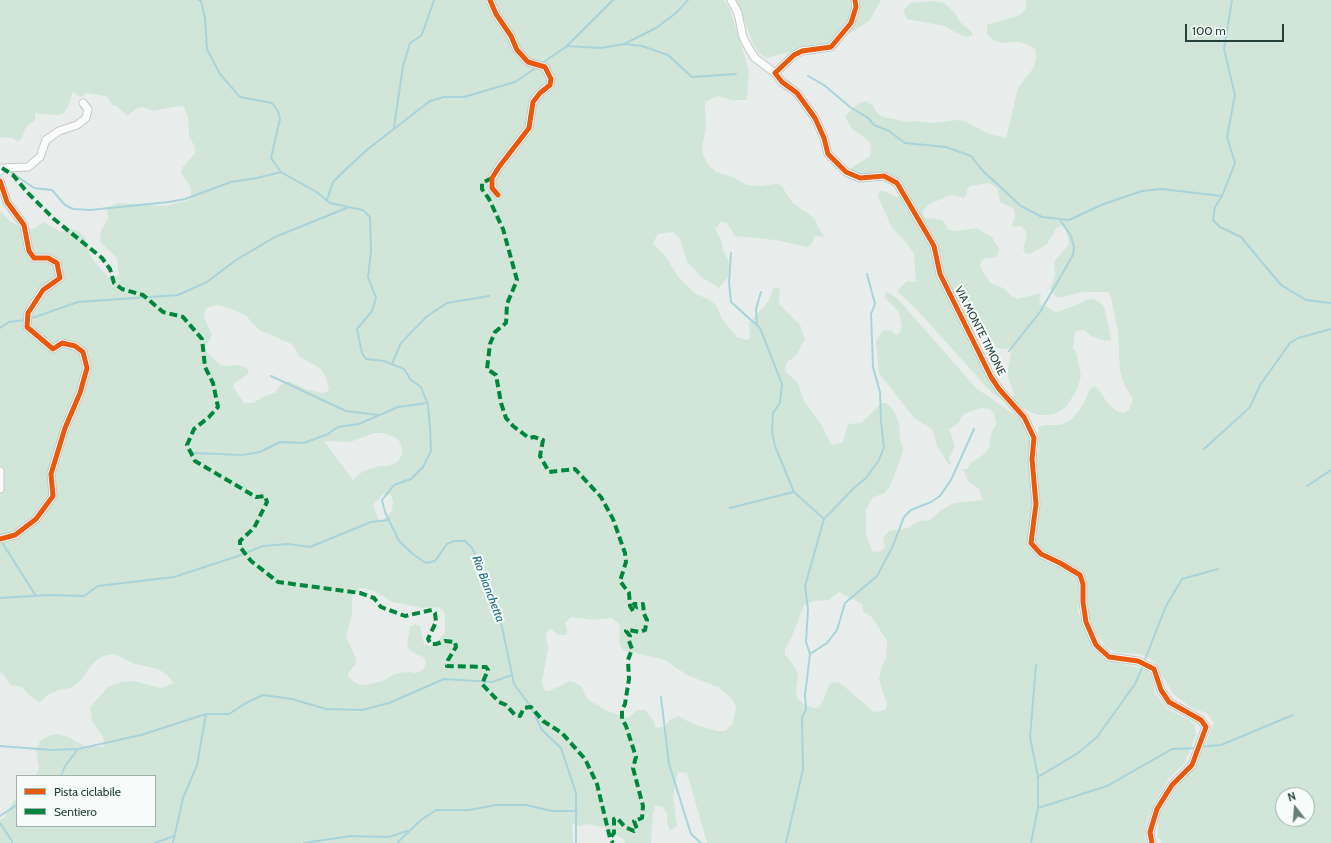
<!DOCTYPE html>
<html>
<head>
<meta charset="utf-8">
<style>
  body { margin:0 }
  #map { position:relative; width:1331px; height:843px; overflow:hidden; background:#e8edeb; font-family:Cabin,sans-serif }
  canvas { display:block }
  .legend { position:absolute; left:16px; top:775px; width:140px; height:52px; box-sizing:border-box; background:#f7fbf9; border:1px solid #a3b1ad; margin:0; padding:5px 7px; list-style:none; font-size:12px; color:#24423a }
  .legend li { display:flex; align-items:center; gap:8px; height:20px }
  .legend b { width:20px; border:1px solid #a3b1ad }
  .north { position:absolute; left:1275px; top:787px; width:40px; height:40px; box-sizing:border-box; background:#f7fbf9; border:1px solid #a3b1ad; border-radius:50%; rotate:343deg; font-size:11px; font-weight:700; line-height:16px; text-align:center; color:#24423a }
  .north::after { content:''; display:block; margin:auto; width:14px; height:18px; background:#697e78; clip-path:polygon(50% 0,100% 100%,50% 72%,0 100%) }
  .scale { position:absolute; left:1185px; top:24px; width:99px; height:18px; box-sizing:border-box; border:2px solid #24423a; border-top:0; padding-left:5px; font-size:12px; line-height:14px; white-space:nowrap; color:#24423a; -webkit-text-stroke:3px #f7fbf9; paint-order:stroke }
</style>
</head>
<body>
<div id="map">
<canvas width="1331" height="843"></canvas>
<ul class="legend">
<li><b style="height:5px;background:#e8590c"></b>Pista ciclabile</li>
<li><b style="height:5px;background:#00873e"></b>Sentiero</li>
</ul>
<div class="north">N</div>
<div class="scale">100 m</div>
</div>
<script>
const g = document.querySelector('canvas').getContext('2d');
g.lineJoin = 'round';
function fill(path, color) {
  g.fillStyle = color;
  g.fill(path, 'evenodd');
}
function poly(rows) {
  const path = new Path2D();
  for (const r of rows) {
    path.moveTo(r[0], r[1]);
    for (let i = 2; i < r.length; i += 2) path.lineTo(r[i], r[i + 1]);
  }
  return path;
}
function stroke(path, color, width, dash) {
  g.strokeStyle = color;
  g.lineWidth = width;
  g.lineCap = dash ? 'butt' : 'round';
  g.setLineDash(dash || []);
  g.stroke(path);
}
function label(font, color, halo, rows, align = 'center') {
  g.font = font + ' Cabin,sans-serif';
  g.lineWidth = 4;
  g.setLineDash([]);
  g.textBaseline = 'middle';
  g.strokeStyle = halo;
  g.fillStyle = color;
  for (const [text, x, y, turn = 0] of rows) {
    g.save();
    g.translate(x, y);
    g.rotate((+turn || 0) * Math.PI / 180);
    g.textAlign = isNaN(turn) ? turn : align;
    if (halo) g.strokeText(text, 0, 0);
    g.fillText(text, 0, 0);
    g.restore();
  }
}
fill(poly([
  [0,0,724,0,730,9,749,71,747,100,732,100,718,96,705,102,706,128,702,148,703,155,710,167,716,172,735,178,747,185,762,186,775,184,781,185,792,202,814,218,824,237,815,236,811,245,807,247,775,240,735,236,727,223,721,222,715,229,722,242,723,251,728,259,730,268,728,277,719,288,701,277,687,262,680,239,673,232,658,234,653,243,666,257,678,277,696,294,708,299,716,305,722,319,737,337,746,340,750,338,749,323,768,302,773,289,777,287,780,290,779,304,800,325,805,339,796,356,787,362,785,371,798,383,804,401,821,424,831,444,835,445,843,442,848,424,861,423,882,403,886,403,893,409,899,423,900,438,903,451,890,487,883,494,873,497,866,510,866,534,872,552,881,551,885,548,883,538,889,531,908,528,920,521,930,520,941,510,954,503,982,500,980,490,968,481,963,469,967,469,973,461,982,456,989,448,991,434,996,424,994,413,989,409,981,408,964,414,958,423,949,429,955,446,949,459,952,465,948,464,937,446,932,429,914,418,879,373,876,341,884,330,891,331,896,335,899,334,902,328,899,312,884,297,887,292,897,298,976,388,1021,419,1027,430,1030,444,1039,453,1038,427,1044,425,1061,425,1072,419,1083,405,1090,389,1095,386,1099,390,1109,405,1118,412,1124,413,1129,410,1133,399,1124,384,1120,371,1118,332,1111,297,1108,292,1083,292,1058,298,1053,294,1050,288,1055,276,1054,262,1069,244,1066,229,1062,226,1057,227,1047,244,1030,254,1025,253,1023,249,1027,235,1025,230,1021,226,1012,227,1015,213,1013,208,1000,202,997,188,989,183,970,186,967,190,967,194,964,198,954,195,948,196,930,204,923,210,923,214,925,218,940,219,944,222,948,230,957,231,976,228,992,237,999,249,998,254,994,258,984,258,981,262,980,267,990,283,1003,288,1013,297,1017,299,1041,293,1039,303,1056,312,1077,305,1086,300,1093,299,1101,303,1105,309,1111,340,1105,341,1093,337,1083,330,1075,331,1073,349,1076,351,1081,376,1077,389,1067,406,1057,413,1048,415,1037,415,1021,407,1012,399,1005,402,993,394,917,310,897,291,907,281,916,282,914,254,906,242,892,228,878,196,879,191,884,191,897,197,901,196,889,181,880,179,862,183,848,179,850,169,870,156,871,146,869,141,852,129,845,116,858,104,866,101,873,105,877,113,884,117,908,122,916,121,933,123,957,120,965,121,989,134,1006,138,1018,88,1034,67,1036,58,1035,49,1026,44,1018,42,1001,43,993,40,987,34,987,25,1020,15,1026,9,1026,0,1331,0,1331,843,1162,843,1157,836,1159,815,1179,784,1196,766,1214,723,1207,713,1194,709,1174,695,1153,661,1140,654,1117,653,1106,647,1094,631,1090,621,1085,592,1078,587,1078,612,1093,649,1102,658,1148,671,1152,677,1155,693,1167,709,1190,720,1195,726,1196,735,1187,758,1183,765,1170,777,1155,802,1146,823,1145,838,1147,843,707,843,687,773,678,772,673,797,677,826,670,831,667,823,667,814,663,807,655,806,653,814,651,843,625,843,623,839,603,827,587,824,579,826,572,824,573,843,0,843,0,820,5,817,14,800,17,798,17,826,155,826,155,776,35,776,39,769,36,749,40,741,48,736,58,734,68,737,84,746,104,747,103,737,92,721,90,707,108,687,120,682,133,681,161,688,174,683,167,675,158,669,135,664,114,654,103,656,93,663,80,681,71,688,59,690,49,694,40,702,30,696,22,687,11,685,4,675,0,672,0,211,11,222,23,228,34,229,43,222,61,232,71,229,77,230,85,237,90,255,93,260,108,277,114,278,119,275,117,258,100,242,101,230,108,219,107,208,117,203,165,206,189,200,191,194,191,188,181,173,182,168,195,153,195,147,189,136,188,118,184,107,178,106,154,111,143,107,137,108,127,116,117,106,112,105,109,99,105,96,86,93,81,97,73,92,67,109,63,113,58,115,40,114,35,112,35,120,26,127,22,138,18,142,13,138,0,137],
  [217,305,227,307,246,316,259,330,292,344,300,357,321,369,326,378,329,388,327,392,322,393,309,390,288,381,280,385,275,393,265,396,253,403,244,403,233,387,235,383,248,374,248,369,239,365,224,366,220,365,207,352,206,347,212,335,204,317,204,312,207,308],
  [981,332,985,333,988,342,993,347,1004,349,1012,347,1008,370,1008,377,1014,393,1012,399,999,386,991,371,974,334],
  [374,433,383,433,398,439,402,447,402,455,397,462,389,466,380,466,363,471,353,480,324,441,350,442],
  [383,494,391,495,393,502,392,511,380,523,373,505],
  [360,588,372,590,392,602,423,608,437,607,443,610,445,616,445,633,436,644,430,646,424,644,420,626,415,624,410,627,407,644,409,650,425,658,426,663,423,670,416,673,408,672,397,673,382,681,365,685,359,685,349,678,348,673,356,664,356,658,346,637,352,614,352,596],
  [839,592,862,604,863,612,871,616,887,641,886,658,882,666,879,679,887,705,886,709,882,711,874,712,840,683,836,682,829,684,823,701,818,708,813,708,802,703,797,697,796,689,798,676,796,669,785,654,785,649,793,634,804,605,813,601,829,600],
  [571,617,593,620,611,618,618,623,620,627,619,643,623,650,665,660,687,675,720,688,733,700,736,708,732,725,725,731,717,731,693,724,678,716,670,720,665,726,656,728,653,720,645,710,637,710,628,718,608,711,588,700,581,686,574,682,570,681,549,691,545,691,542,683,548,648,546,636,547,632,551,629,558,635,566,635,567,630,565,623],
  [1283,795,1307,795,1307,819,1283,819],
  [737,0,881,0,870,20,852,32,826,44,806,47,767,58,759,53,753,44],
  [932,1,944,3,954,12,960,22,972,32,972,35,968,37,959,34,944,26,907,19,903,10,911,3]
]), '#d1e6d8');
stroke(poly([
  [199,0,201,1,205,18,207,49,220,74,240,97,272,103,278,111,280,119,271,158,281,172,318,193,330,203,363,210,370,217,371,251,368,277,376,298,372,311,357,329,362,353,366,359,384,361,404,369,411,380,421,387,428,405,430,428,431,451,423,467,411,479,394,485,382,500,385,512,399,541,414,555,426,563,435,561,447,544,454,541,465,541,472,548,483,570,502,627,514,684,531,707,542,730,561,748,576,793,576,843],
  [1232,0,1224,49,1235,95,1227,137,1235,163,1222,196,1215,207,1213,220,1220,227,1241,237,1281,285,1306,300,1331,303],
  [624,44,642,46,668,55,692,77,736,74],
  [567,46,601,48,624,44,656,28,676,13,688,0],
  [541,64,567,46,613,0],
  [808,76,824,85,850,107,868,118,874,125,889,131,905,143,946,147,971,156,983,171,1021,206,1042,217,1069,220,1101,205,1142,191,1162,189,1222,196],
  [394,127,403,66,410,43,421,36,424,29,434,0],
  [8,170,34,188,52,190,65,205,73,209,90,210,169,202,185,199,231,182,257,178,281,172],
  [327,200,333,182,346,169,368,149,430,101,444,97,464,97,515,82,537,67],
  [731,253,729,283,731,302,760,328,782,384,780,403,773,413,772,432,775,446,794,492,824,519],
  [29,319,78,302,178,295,207,282,236,260,275,237,349,207],
  [757,326,756,309,761,292],
  [0,328,9,322,25,320],
  [1009,351,1040,312,1073,255,1074,247,1071,236,1060,220],
  [392,364,401,343,426,317,447,303,489,296],
  [271,376,346,411,379,415],
  [1204,449,1250,407,1260,385,1290,343,1298,338,1331,329],
  [194,453,242,455,260,452,280,442,304,443,328,434,338,427,359,424,398,407,428,403],
  [1307,486,1331,470],
  [730,508,793,492],
  [3,544,36,596],
  [0,598,50,595,84,596,98,586,174,577,235,557,263,546,288,544,310,547,371,522,388,520],
  [810,654,827,643,837,630,845,603,877,576,892,548,904,517,911,510,931,502,940,496,951,480,974,429],
  [1144,662,1166,606,1182,579,1218,569],
  [661,697,669,764,691,834,701,843],
  [0,746,52,750,78,749,141,735,206,714,229,714,246,703,263,695,292,699,326,709,362,710,389,703,444,679,492,682,512,675],
  [1200,747,1221,745,1293,715],
  [61,776,65,766,78,749],
  [1038,777,1078,753,1097,737,1135,684,1143,666],
  [1038,808,1107,786,1172,749,1196,748],
  [0,816,17,805],
  [0,823,12,841,12,843],
  [155,843,174,836],
  [173,843,183,798,197,765,206,714],
  [304,843,351,836,389,837,407,831],
  [397,843,421,820,436,810,469,810,496,805,526,805,552,811,577,811],
  [786,843,803,769,802,718,806,709,805,695,810,654,806,642,808,609,805,586,824,519,854,488,866,478,879,460,884,447,881,422,880,392,873,367,871,314,875,304,867,274],
  [1031,843,1038,808,1038,777,1030,737,1036,665]
]), '#a9d4db', 2);
const minor = poly([
  [490,0,496,14,511,36,517,50,528,62,545,67,551,79,550,85,540,93,533,102,529,128,499,167,492,178,492,188,498,195],
  [731,0,738,13,743,37,748,47,755,58,775,73],
  [855,0,856,7,851,23,831,47,802,51,794,55,775,73,782,82,797,93,815,118,824,138,828,154,846,172,860,178,884,176,897,183,934,246,940,274,991,377,999,389,1024,417,1034,438,1032,459,1036,504,1031,543,1041,554,1060,563,1080,575,1083,584,1083,602,1086,622,1096,645,1109,657,1138,661,1154,669,1161,690,1169,702,1201,720,1206,727,1192,765,1172,785,1157,809,1150,832,1152,843],
  [0,171,2,168,28,167,40,157,46,140,59,131,77,125,86,118,88,109,83,103],
  [0,181,7,202,24,225,29,251,34,258,48,258,57,263,60,278,43,290,28,313,27,327,53,349,62,343,75,346,83,352,87,368,80,393,65,428,51,474,53,496,36,519,15,535,0,539],
  [0,471,0,489]
]);
stroke(minor, '#c5cac8', 9);
stroke(minor, '#fcfcfc', 7);
stroke(poly([
  [2,168,13,175,27,192,54,219,102,258,110,269,114,283,122,289,143,295,163,312,183,317,202,339,205,367,213,383,218,407,209,417,194,429,187,445,195,461,256,497,265,496,267,502,254,528,240,541,240,547,251,561,278,582,360,593,374,598,381,607,405,616,432,610,435,613,436,622,428,639,431,644,436,644,445,641,455,642,456,647,448,660,447,666,486,667,488,670,482,684,499,702,506,705,515,715,520,716,524,708,531,707,543,721,562,733,585,759,597,784,610,838,613,843],
  [492,178,482,183,482,189,489,199,503,229,517,280,507,304,506,323,495,332,490,344,487,369,496,375,501,403,506,418,513,426,529,438,534,437,543,440,540,456,549,472,575,469,601,497,613,519,625,553,626,562,620,581,629,593,630,606,633,611,636,608,634,604,643,604,644,614,647,620,645,630,640,632,629,630,626,631,630,636,629,641,632,649,628,660,629,679,625,704,622,710,622,719,626,726,636,757,633,768,643,806,642,818,634,821,637,829,634,831,625,827,617,818,614,819,614,833,610,838]
]), '#00873e', 4, [8, 4]);
stroke(poly([
  [490,0,496,14,511,36,517,50,528,62,545,67,551,79,550,85,540,93,533,102,529,128,499,167,492,178,492,188,498,195],
  [855,0,856,7,851,23,831,47,802,51,794,55,775,73,782,82,797,93,815,118,824,138,828,154,846,172,860,178,884,176,897,183,934,246,940,274,991,377,999,389,1024,417,1034,438,1032,459,1036,504,1031,543,1041,554,1060,563,1080,575,1083,584,1083,602,1086,622,1096,645,1109,657,1138,661,1154,669,1161,690,1169,702,1201,720,1206,727,1192,765,1172,785,1157,809,1150,832,1152,843],
  [0,181,7,202,24,225,29,251,34,258,48,258,57,263,60,278,43,290,28,313,27,327,53,349,62,343,75,346,83,352,87,368,80,393,65,428,51,474,53,496,36,519,15,535,0,539]
]), '#e8590c', 5);
label('11px', '#24423a', '#f7fbf9', [
  ["VIA MONTE TIMONE",980,331,63]
]);
label('italic 12px', '#1c6f80', '#f7fbf9', [
  ["Rio Bianchetta",488,589,69]
]);
</script>
</body>
</html>
